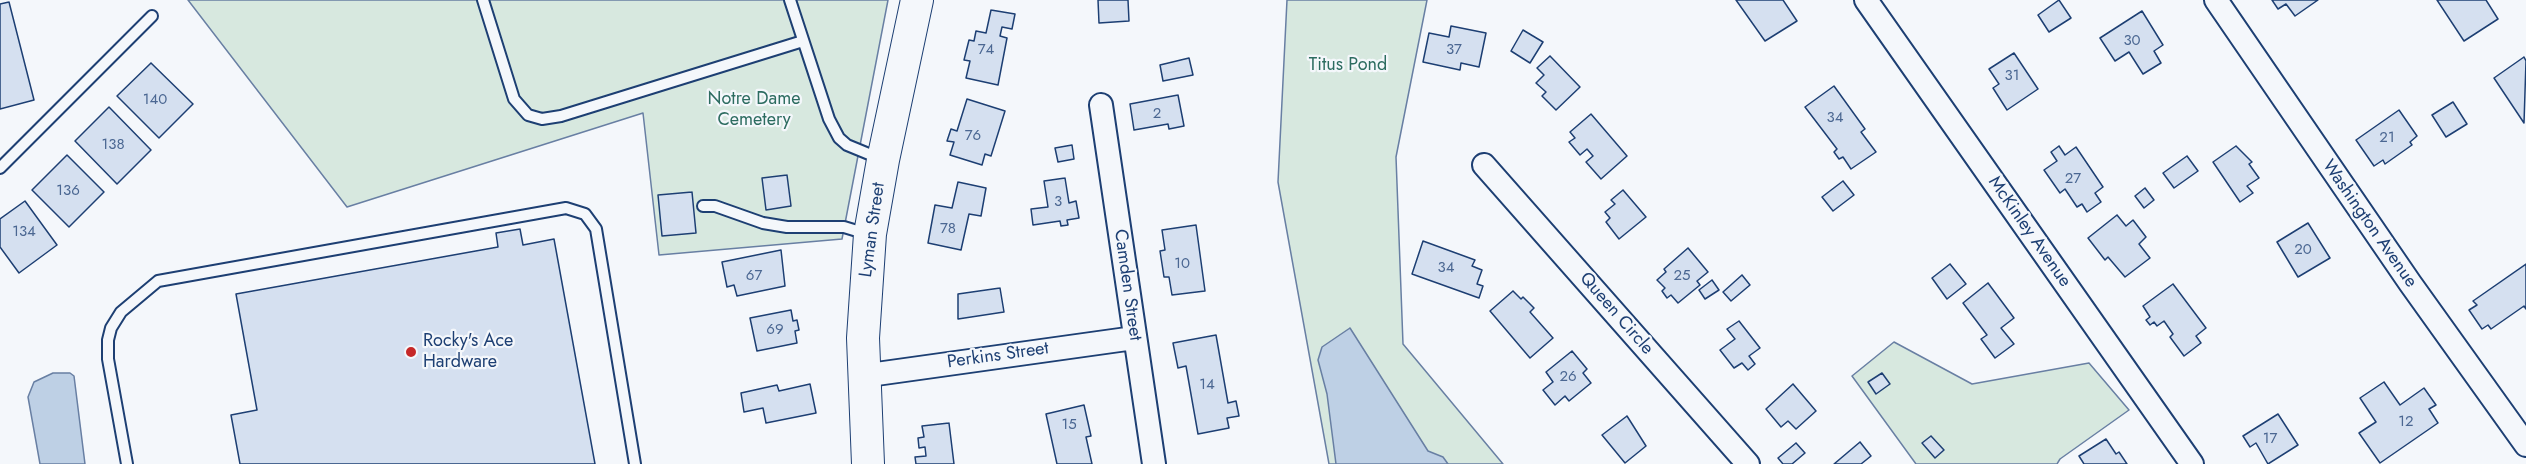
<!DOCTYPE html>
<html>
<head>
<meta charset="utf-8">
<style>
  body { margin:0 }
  canvas { display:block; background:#f4f7fb }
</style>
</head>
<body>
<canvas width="2526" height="464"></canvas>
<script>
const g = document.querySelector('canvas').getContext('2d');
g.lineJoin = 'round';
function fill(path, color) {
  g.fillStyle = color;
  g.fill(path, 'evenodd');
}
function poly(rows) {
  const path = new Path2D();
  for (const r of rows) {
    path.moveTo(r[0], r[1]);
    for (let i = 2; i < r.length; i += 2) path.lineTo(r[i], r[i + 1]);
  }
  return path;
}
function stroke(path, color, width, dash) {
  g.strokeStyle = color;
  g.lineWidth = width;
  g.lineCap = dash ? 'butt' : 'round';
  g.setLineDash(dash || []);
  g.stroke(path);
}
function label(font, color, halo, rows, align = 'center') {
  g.font = font + ' Jost,sans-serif';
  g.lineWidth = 4.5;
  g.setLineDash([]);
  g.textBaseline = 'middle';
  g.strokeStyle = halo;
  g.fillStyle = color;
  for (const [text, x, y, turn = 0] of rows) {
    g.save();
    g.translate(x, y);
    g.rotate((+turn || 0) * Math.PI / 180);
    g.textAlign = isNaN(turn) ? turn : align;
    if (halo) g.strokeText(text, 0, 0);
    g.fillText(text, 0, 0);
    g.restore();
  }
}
const green = poly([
  [188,0,888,0,842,239,659,255,643,113,347,207,188,0],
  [1287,0,1427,0,1396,157,1403,344,1503,464,1329,464,1278,182,1287,0],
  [1894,342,1972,384,2089,363,2129,410,2060,459,2057,464,1916,464,1852,376,1894,342]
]);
fill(green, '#d7e8df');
stroke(green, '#687fa3', 1.5);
const water = poly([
  [1350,328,1428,451,1443,457,1448,464,1336,464,1327,394,1318,360,1322,347,1350,328],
  [53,373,70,373,74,376,85,464,40,464,28,397,34,382,53,373]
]);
fill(water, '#bed0e5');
stroke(water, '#687fa3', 1.5);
const building = poly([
  [1098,0,1128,0,1129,21,1099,23,1098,0],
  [1736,0,1783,0,1797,21,1765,41,1736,0],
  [2059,0,2071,18,2049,32,2038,15,2059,0],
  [2272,0,2318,0,2295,16,2286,4,2278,9,2272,0],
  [2437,0,2486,0,2498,19,2464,41,2437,0],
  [9,2,34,100,0,109,0,4,9,2],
  [991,10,1015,14,1012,29,1002,27,1000,36,1007,38,998,85,966,78,970,61,964,60,969,40,974,41,976,31,986,33,991,10],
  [2142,11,2163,45,2154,51,2161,63,2143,74,2129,52,2115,61,2100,38,2142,11],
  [1451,26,1486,33,1479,67,1461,63,1460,70,1423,62,1429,33,1449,37,1451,26],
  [1523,30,1543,42,1530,63,1511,51,1523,30],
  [2014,53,2038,89,2007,110,1993,88,1999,84,1989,69,2014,53],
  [1550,56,1580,87,1556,110,1542,96,1546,92,1536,83,1544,75,1537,68,1550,56],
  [2524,57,2526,61,2524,123,2494,78,2524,57],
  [1189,58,1193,75,1163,81,1160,65,1189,58],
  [151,63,193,104,159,138,117,96,151,63],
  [1834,86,1865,129,1861,132,1876,152,1851,169,1843,157,1839,159,1834,152,1837,149,1805,107,1834,86],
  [1178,95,1184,126,1169,129,1168,124,1134,130,1130,104,1178,95],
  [967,99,1005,111,991,156,985,154,982,165,950,155,954,142,947,141,951,129,957,131,967,99],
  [2453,102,2467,124,2446,137,2432,115,2453,102],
  [109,107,151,150,117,184,75,141,109,107],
  [2399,110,2417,136,2410,142,2412,145,2385,164,2383,160,2374,166,2356,140,2399,110],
  [1591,114,1627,156,1601,179,1586,162,1593,156,1587,149,1580,155,1569,142,1575,138,1570,132,1591,114],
  [1072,145,1074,159,1058,162,1055,148,1072,145],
  [2059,146,2065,155,2076,147,2103,187,2095,193,2101,202,2087,212,2082,204,2077,207,2065,189,2060,193,2044,170,2057,161,2051,152,2059,146],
  [2236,146,2252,162,2249,164,2259,178,2247,186,2253,193,2240,202,2213,162,2236,146],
  [67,155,104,192,69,227,32,190,67,155],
  [2187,156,2198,171,2174,188,2163,173,2187,156],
  [787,175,791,206,766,210,762,178,787,175],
  [1065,178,1069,203,1076,201,1079,218,1067,220,1068,225,1061,226,1060,221,1033,225,1031,209,1048,207,1044,181,1065,178],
  [1843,181,1854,195,1833,211,1822,197,1843,181],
  [958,182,986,188,981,216,969,214,961,250,928,243,935,205,952,208,958,182],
  [2145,188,2154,200,2144,208,2135,196,2145,188],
  [1623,190,1646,217,1619,239,1606,222,1610,218,1605,212,1615,204,1611,200,1623,190],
  [692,192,696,233,662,236,658,195,692,192],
  [25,201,57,245,19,273,0,247,0,219,25,201],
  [2117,215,2126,226,2133,220,2146,237,2139,244,2150,258,2125,277,2108,257,2105,260,2088,238,2117,215],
  [2308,223,2330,258,2298,277,2277,242,2308,223],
  [1196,225,1205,291,1172,295,1169,277,1164,277,1160,251,1165,250,1162,230,1196,225],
  [520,229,523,245,554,239,595,464,240,464,231,415,257,410,236,294,498,247,496,233,520,229],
  [1423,241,1475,260,1472,266,1482,270,1477,284,1483,286,1479,298,1412,274,1423,241],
  [1688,248,1708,272,1697,281,1700,285,1678,303,1671,295,1667,298,1662,291,1665,288,1657,280,1666,272,1664,269,1688,248],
  [781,250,785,286,737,296,734,285,727,287,722,262,781,250],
  [1950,264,1966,284,1947,299,1932,278,1950,264],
  [2526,264,2526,309,2524,306,2491,329,2488,325,2482,329,2469,310,2477,305,2473,301,2526,264],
  [1742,275,1750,285,1731,301,1723,292,1742,275],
  [1712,280,1719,290,1705,299,1699,290,1712,280],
  [1988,283,2014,318,2001,328,2014,344,1995,358,1981,339,1987,335,1963,303,1988,283],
  [2173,284,2206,328,2196,336,2201,343,2184,356,2170,337,2173,334,2164,321,2157,326,2154,322,2150,325,2146,320,2150,317,2143,306,2173,284],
  [1000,288,1004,312,958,319,958,294,1000,288],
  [1513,291,1521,299,1523,297,1534,308,1530,312,1553,338,1530,358,1490,311,1513,291],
  [791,310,793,321,797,320,799,330,795,331,797,343,757,351,750,318,791,310],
  [1739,321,1760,348,1749,356,1755,364,1748,370,1742,363,1734,368,1720,350,1735,339,1727,329,1739,321],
  [1216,335,1228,403,1236,401,1239,416,1227,418,1229,428,1198,434,1186,366,1178,368,1173,343,1216,335],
  [1572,351,1587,369,1583,373,1591,383,1569,401,1565,396,1555,405,1543,390,1553,382,1546,372,1572,351],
  [1882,373,1890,384,1876,394,1868,382,1882,373],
  [2384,382,2400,405,2424,388,2436,405,2429,409,2438,423,2380,463,2359,433,2376,422,2360,398,2384,382],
  [810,384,816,413,766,423,763,408,744,412,741,393,777,385,779,391,810,384],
  [1793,384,1816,411,1796,429,1788,421,1781,427,1766,409,1793,384],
  [1084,405,1091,436,1086,437,1092,464,1057,464,1046,414,1084,405],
  [2278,414,2298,445,2268,464,2256,443,2250,447,2243,436,2278,414],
  [1627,416,1646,446,1625,463,1602,435,1627,416],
  [949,423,954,464,916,464,915,457,926,456,925,447,919,448,918,438,924,437,922,426,949,423],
  [1931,436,1944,450,1935,458,1922,443,1931,436],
  [2106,439,2116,454,2119,452,2127,464,2084,464,2079,456,2106,439],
  [1860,442,1871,456,1861,464,1834,464,1860,442],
  [1796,443,1805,453,1792,464,1783,464,1778,458,1796,443]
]);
fill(building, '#d5e0f0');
stroke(building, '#1d3f73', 1.5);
const lane = poly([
  [483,0,514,99,528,115,542,119,561,116,803,41],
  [790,0,829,119,839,138,847,145,881,159],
  [0,168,152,16],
  [703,206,715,206,763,223,787,227,844,227,867,234],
  [127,464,108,359,108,340,111,328,121,312,158,281,566,208,585,214,596,229,635,464]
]);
const street = poly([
  [1866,0,2192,464],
  [2216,0,2410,283,2526,445],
  [1101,105,1154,464],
  [1484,165,1748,464],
  [862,376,1134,338]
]);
const secondary = poly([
  [868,464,863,338,870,234,883,160,917,0]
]);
stroke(lane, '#1d3f73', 14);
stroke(street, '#1d3f73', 26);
stroke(secondary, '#1d3f73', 34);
stroke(lane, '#f4f7fb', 10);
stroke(street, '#f4f7fb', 22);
stroke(secondary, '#f4f7fb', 32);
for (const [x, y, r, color] of [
  [411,352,6,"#c62828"]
]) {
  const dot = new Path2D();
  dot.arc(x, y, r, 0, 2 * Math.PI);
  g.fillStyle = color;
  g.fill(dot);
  stroke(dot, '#f4f7fb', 2);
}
label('15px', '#4b6792', null, [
  ["30",2132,41],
  ["74",986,50],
  ["37",1454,50],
  ["31",2012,76],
  ["140",155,100],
  ["2",1157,114],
  ["34",1835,118],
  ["76",973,136],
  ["21",2387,138],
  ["138",113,145],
  ["27",2073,179],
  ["136",68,191],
  ["3",1058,202],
  ["78",948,229],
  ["134",24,232],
  ["20",2303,250],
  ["10",1182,264],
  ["34",1446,268],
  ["67",754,276],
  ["25",1682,276],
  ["69",775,330],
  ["26",1568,377],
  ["14",1207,385],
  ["12",2406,422],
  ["15",1069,425],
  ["17",2270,439]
]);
label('18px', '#2c6c60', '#f4f7fb', [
  ["Titus Pond",1348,66],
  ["Notre Dame",754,100],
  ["Cemetery",754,121]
]);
label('18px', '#1d3f73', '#f4f7fb', [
  ["Washington Avenue",2369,224,55],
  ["Lyman Street",873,230,-82],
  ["McKinley Avenue",2029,232,55],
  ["Camden Street",1127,285,82],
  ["Queen Circle",1616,314,49],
  ["Perkins Street",998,356,-8]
]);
label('18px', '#1d3f73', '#f4f7fb', [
  ["Rocky's Ace",423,342],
  ["Hardware",423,363]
], 'left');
</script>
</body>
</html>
